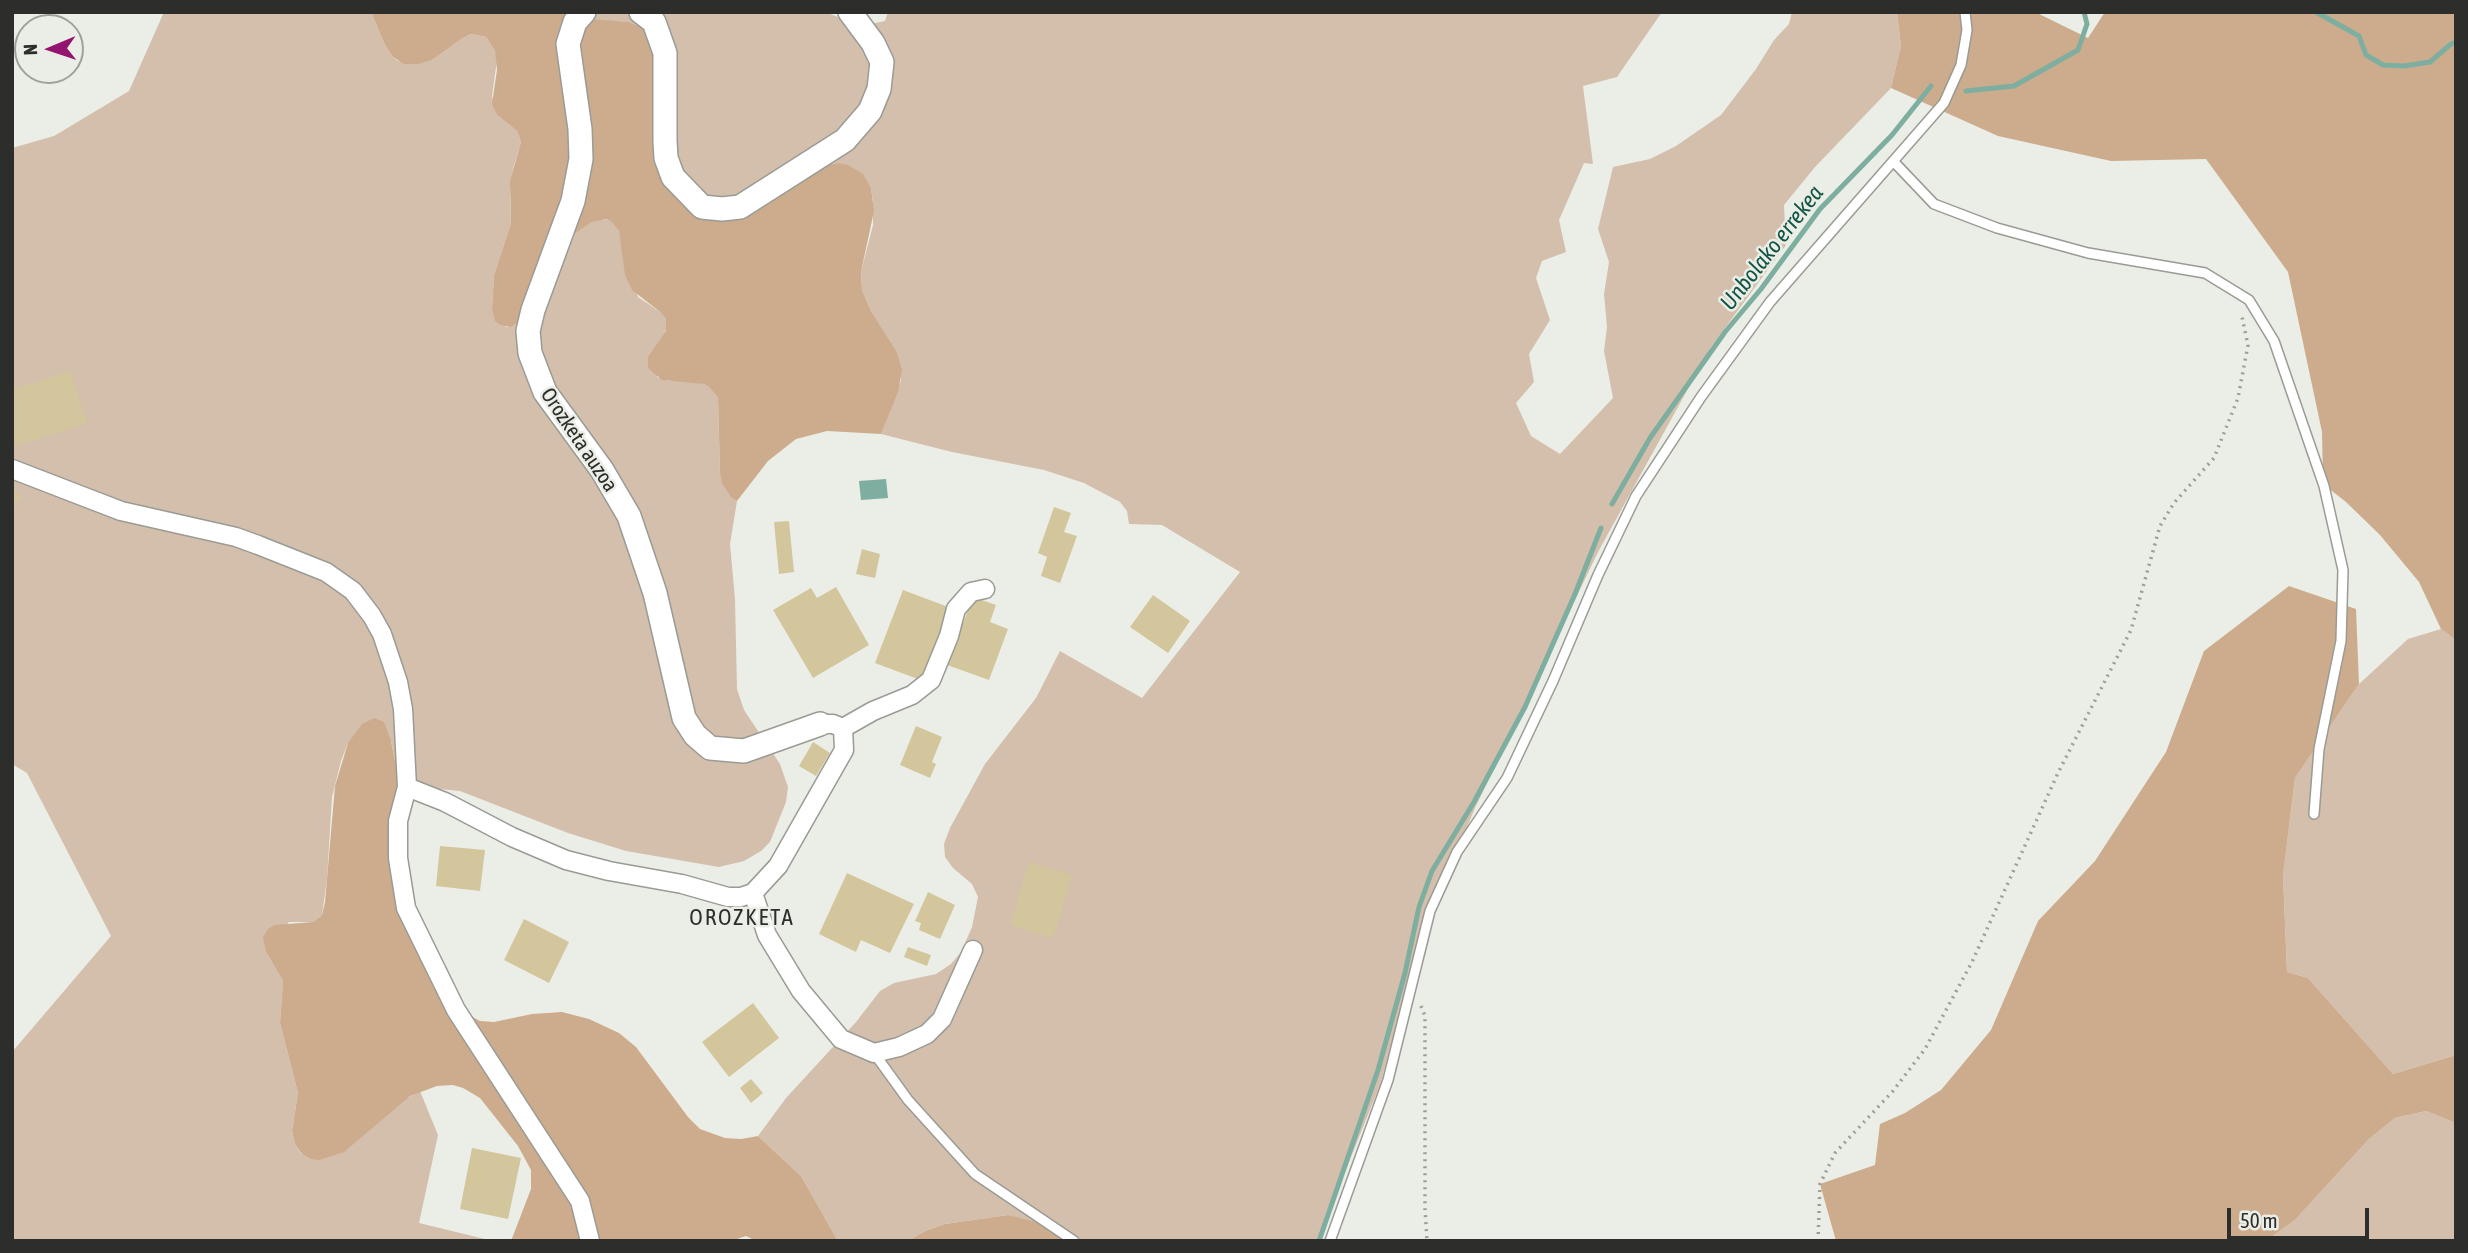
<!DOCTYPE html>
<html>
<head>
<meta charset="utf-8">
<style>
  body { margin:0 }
  #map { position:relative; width:2468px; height:1253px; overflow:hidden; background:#ebeee6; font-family:"Asap Condensed",sans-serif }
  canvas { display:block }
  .frame { position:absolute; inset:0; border:14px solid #2d2e2b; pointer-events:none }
  .north { position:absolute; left:14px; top:14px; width:70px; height:70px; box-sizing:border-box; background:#ebeee6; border:2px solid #9fa19b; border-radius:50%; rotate:268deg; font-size:19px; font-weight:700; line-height:28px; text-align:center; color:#2d2e2b }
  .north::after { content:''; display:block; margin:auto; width:24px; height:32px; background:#94156f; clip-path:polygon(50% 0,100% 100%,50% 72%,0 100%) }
  .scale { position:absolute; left:2227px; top:1208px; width:142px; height:32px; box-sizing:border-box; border:4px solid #2d2e2b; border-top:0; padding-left:9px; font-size:21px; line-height:24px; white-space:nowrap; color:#2d2e2b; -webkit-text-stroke:5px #ebeee6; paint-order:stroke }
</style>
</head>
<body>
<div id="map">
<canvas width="2468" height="1253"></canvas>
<div class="frame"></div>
<div class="north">N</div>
<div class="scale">50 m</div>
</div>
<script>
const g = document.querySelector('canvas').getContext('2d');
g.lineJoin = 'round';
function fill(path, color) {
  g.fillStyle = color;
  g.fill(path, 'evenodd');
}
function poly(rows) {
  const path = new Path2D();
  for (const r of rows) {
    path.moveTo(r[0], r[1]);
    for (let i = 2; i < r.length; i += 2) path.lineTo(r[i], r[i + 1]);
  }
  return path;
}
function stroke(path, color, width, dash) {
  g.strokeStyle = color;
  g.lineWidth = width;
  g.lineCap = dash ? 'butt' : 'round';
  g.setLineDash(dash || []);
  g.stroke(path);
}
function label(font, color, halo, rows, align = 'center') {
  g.font = font + ' "Asap Condensed",sans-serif';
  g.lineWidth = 5;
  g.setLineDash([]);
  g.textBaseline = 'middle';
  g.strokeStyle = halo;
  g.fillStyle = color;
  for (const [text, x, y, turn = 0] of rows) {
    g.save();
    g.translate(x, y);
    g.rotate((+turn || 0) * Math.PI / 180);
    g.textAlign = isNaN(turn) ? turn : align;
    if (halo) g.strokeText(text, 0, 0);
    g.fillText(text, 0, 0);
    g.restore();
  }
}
fill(poly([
  [164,12,371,12,385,45,393,57,398,61,411,64,432,60,463,38,471,34,486,37,495,51,497,60,492,96,497,115,517,131,521,142,513,169,510,195,511,223,494,275,492,308,506,327,516,325,569,238,592,222,600,219,611,220,619,231,638,297,659,311,666,319,667,324,657,377,669,381,690,381,704,384,709,387,718,398,720,473,737,501,730,544,735,599,737,689,744,710,780,764,788,787,786,802,770,842,761,851,744,861,719,867,626,851,568,833,460,791,400,785,391,741,348,743,341,761,332,797,327,879,322,915,313,922,289,922,266,952,283,981,280,1023,298,1093,292,1131,295,1144,301,1154,420,1091,438,1135,419,1223,493,1241,12,1241,12,1052,111,936,27,773,12,764,12,148,54,136,129,91],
  [561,12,825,12,861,26,885,21,888,12,1662,12,1617,77,1583,86,1593,164,1584,163,1559,220,1566,252,1542,261,1536,278,1550,320,1529,354,1534,382,1516,403,1531,436,1560,454,1613,398,1604,351,1607,327,1604,294,1609,262,1598,229,1613,167,1650,159,1676,146,1721,115,1756,69,1774,40,1789,24,1792,12,1897,12,1901,46,1891,88,1815,167,1784,205,1786,245,1711,347,1598,552,1475,808,1420,941,1380,1085,1317,1241,1065,1241,1051,1230,1008,1215,945,1224,925,1231,908,1241,838,1241,801,1176,758,1136,786,1098,856,1022,880,991,894,983,936,974,951,964,961,952,972,927,978,897,972,884,953,868,945,857,944,844,950,828,985,764,1036,698,1060,651,1142,698,1240,572,1162,525,1129,524,1127,511,1120,502,1084,483,1044,470,952,452,881,434,901,380,896,350,871,311,862,290,861,272,873,225,873,202,871,188,838,163,829,164,718,207,677,175,656,38,629,22,581,20],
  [2441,629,2456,640,2456,1055,2393,1074,2308,978,2287,972,2283,876,2295,778,2359,684,2408,639],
  [2426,1111,2456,1123,2456,1241,2266,1241,2295,1220,2369,1139,2395,1118]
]), '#d4bfac');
fill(poly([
  [371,12,561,12,573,18,629,22,642,28,656,38,674,164,718,207,822,165,838,163,848,165,863,174,871,188,874,211,861,272,862,290,871,311,896,350,902,370,898,392,881,434,827,431,796,439,768,461,737,501,731,497,722,483,720,473,718,398,709,387,704,384,662,380,648,368,648,357,666,331,666,319,659,311,632,290,625,275,619,231,611,221,606,219,592,222,569,238,524,320,511,327,500,325,495,321,492,308,494,275,511,223,510,181,521,142,517,131,497,115,492,104,497,70,495,51,486,37,471,34,463,38,432,60,418,64,404,64,393,57,385,45],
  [1897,12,2035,12,2088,38,2105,12,2456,12,2456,640,2441,629,2419,582,2380,535,2346,502,2323,484,2322,432,2288,272,2206,159,2111,161,1998,136,1891,88,1901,46],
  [2289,586,2356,609,2359,684,2295,778,2283,876,2287,972,2308,978,2393,1074,2456,1055,2456,1123,2426,1111,2395,1118,2369,1139,2295,1220,2266,1241,1836,1241,1820,1184,1875,1165,1880,1124,1905,1113,1941,1090,1991,1030,2038,921,2095,861,2166,752,2204,651],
  [374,718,384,722,391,741,400,785,402,856,417,921,469,1015,480,1021,494,1022,532,1014,562,1012,589,1019,619,1033,636,1047,688,1117,700,1129,725,1138,741,1139,758,1136,801,1176,838,1241,756,1241,746,1236,731,1241,511,1241,531,1189,531,1170,518,1146,480,1098,463,1088,453,1085,437,1086,410,1096,344,1152,319,1160,311,1159,301,1153,295,1144,292,1131,298,1093,280,1023,283,981,266,952,263,937,268,929,275,925,313,922,322,915,325,902,335,786,348,743,362,724],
  [1008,1215,1036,1222,1065,1241,908,1241,925,1231,945,1224]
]), '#cdac8d');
fill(poly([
  [886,479,888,498,861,500,859,481]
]), '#7dae9f');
stroke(poly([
  [2316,12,2359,36,2366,55,2383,65,2404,66,2430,62,2451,44,2456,42],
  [1966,91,2014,86,2078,50,2087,24,2084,12],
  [1612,504,1650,438,1725,332,1761,289,1820,209,1892,135,1931,86],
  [1319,1241,1378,1070,1405,973,1419,907,1432,871,1474,802,1525,707,1575,594,1601,528]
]), '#7dae9f', 5);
fill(poly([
  [70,371,87,423,16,446,12,433,12,390],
  [12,487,22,498,12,507],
  [1054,507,1071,513,1064,532,1077,536,1060,583,1041,576,1047,557,1038,553],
  [789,521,794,572,779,574,774,522],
  [862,549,880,554,875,578,856,574],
  [836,587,869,645,813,678,773,610,811,588,817,598],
  [903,590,951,608,923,681,875,663],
  [1153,595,1190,621,1168,653,1130,627],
  [973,597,996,605,990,622,1008,629,989,680,947,665],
  [916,726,942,737,932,762,936,764,930,778,900,765],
  [813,742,830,753,816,776,799,766],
  [440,846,485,850,480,891,436,886],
  [1029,862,1072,875,1053,938,1010,925],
  [847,873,914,904,890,953,861,940,856,952,819,934],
  [928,892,955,905,940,939,919,930,921,923,915,921],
  [524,919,569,942,549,983,504,960],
  [908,947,931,955,927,966,904,957],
  [753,1003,779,1038,729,1077,702,1042],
  [751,1079,763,1093,751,1103,740,1088],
  [472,1148,521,1158,508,1219,460,1209]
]), '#d3c69c');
const service = poly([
  [1894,162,1934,204,1997,228,2088,253,2205,273,2249,300,2274,341,2324,486,2343,570,2341,641,2319,749,2314,814],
  [874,1053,908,1100,975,1174,1074,1241],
  [1330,1241,1388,1080,1430,911,1457,852,1507,778,1553,681,1598,575,1636,496,1701,397,1770,302,1944,103,1961,65,1967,30,1965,12]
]);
const minor = poly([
  [12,469,121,511,236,537,258,545,326,572,353,591,372,616,382,634,398,682,403,709,407,787],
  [843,728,873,711,912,695,931,680,949,636,956,609,971,592,985,589],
  [753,893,767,935,801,991,841,1039,874,1053,899,1047,927,1034,942,1019,973,950],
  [590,1241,580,1201,456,1010,406,908,398,858,398,821,407,787,445,802,512,837,566,860,609,871,682,884,728,897,741,897,753,893,778,866,844,750,843,728,833,724,820,724]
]);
const tertiary = poly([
  [584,12,575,22,568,44,580,129,581,159,573,201,533,310,528,331,530,353,545,392,602,470,629,516,655,593,684,718,695,735,710,748,744,751,820,724],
  [641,12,654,22,665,53,665,141,666,158,673,177,702,207,722,209,740,207,845,140,870,111,879,89,882,62,873,43,850,12]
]);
stroke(service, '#999b94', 12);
stroke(minor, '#999b94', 21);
stroke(tertiary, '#999b94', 26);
stroke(poly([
  [1421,1006,1425,1016,1425,1209,1427,1241],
  [1818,1241,1820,1184,1835,1153,1893,1091,1925,1049,1972,962,2058,773,2131,630,2160,526,2174,503,2214,458,2238,398,2248,345,2242,317]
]), '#9c9e98', 3.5, [2, 5]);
stroke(service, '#fff', 9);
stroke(minor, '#fff', 18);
stroke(tertiary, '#fff', 23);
label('21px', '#2d2e2b', '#ebeee6', [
  ["Orozketa auzoa",579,440,56]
]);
label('italic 23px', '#115445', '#ebeee6', [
  ["Unbolako errekea",1772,248,-52]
]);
g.letterSpacing = '2px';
label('23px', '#2d2e2b', '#ebeee6', [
  ["OROZKETA",742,918]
]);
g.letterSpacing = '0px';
</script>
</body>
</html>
